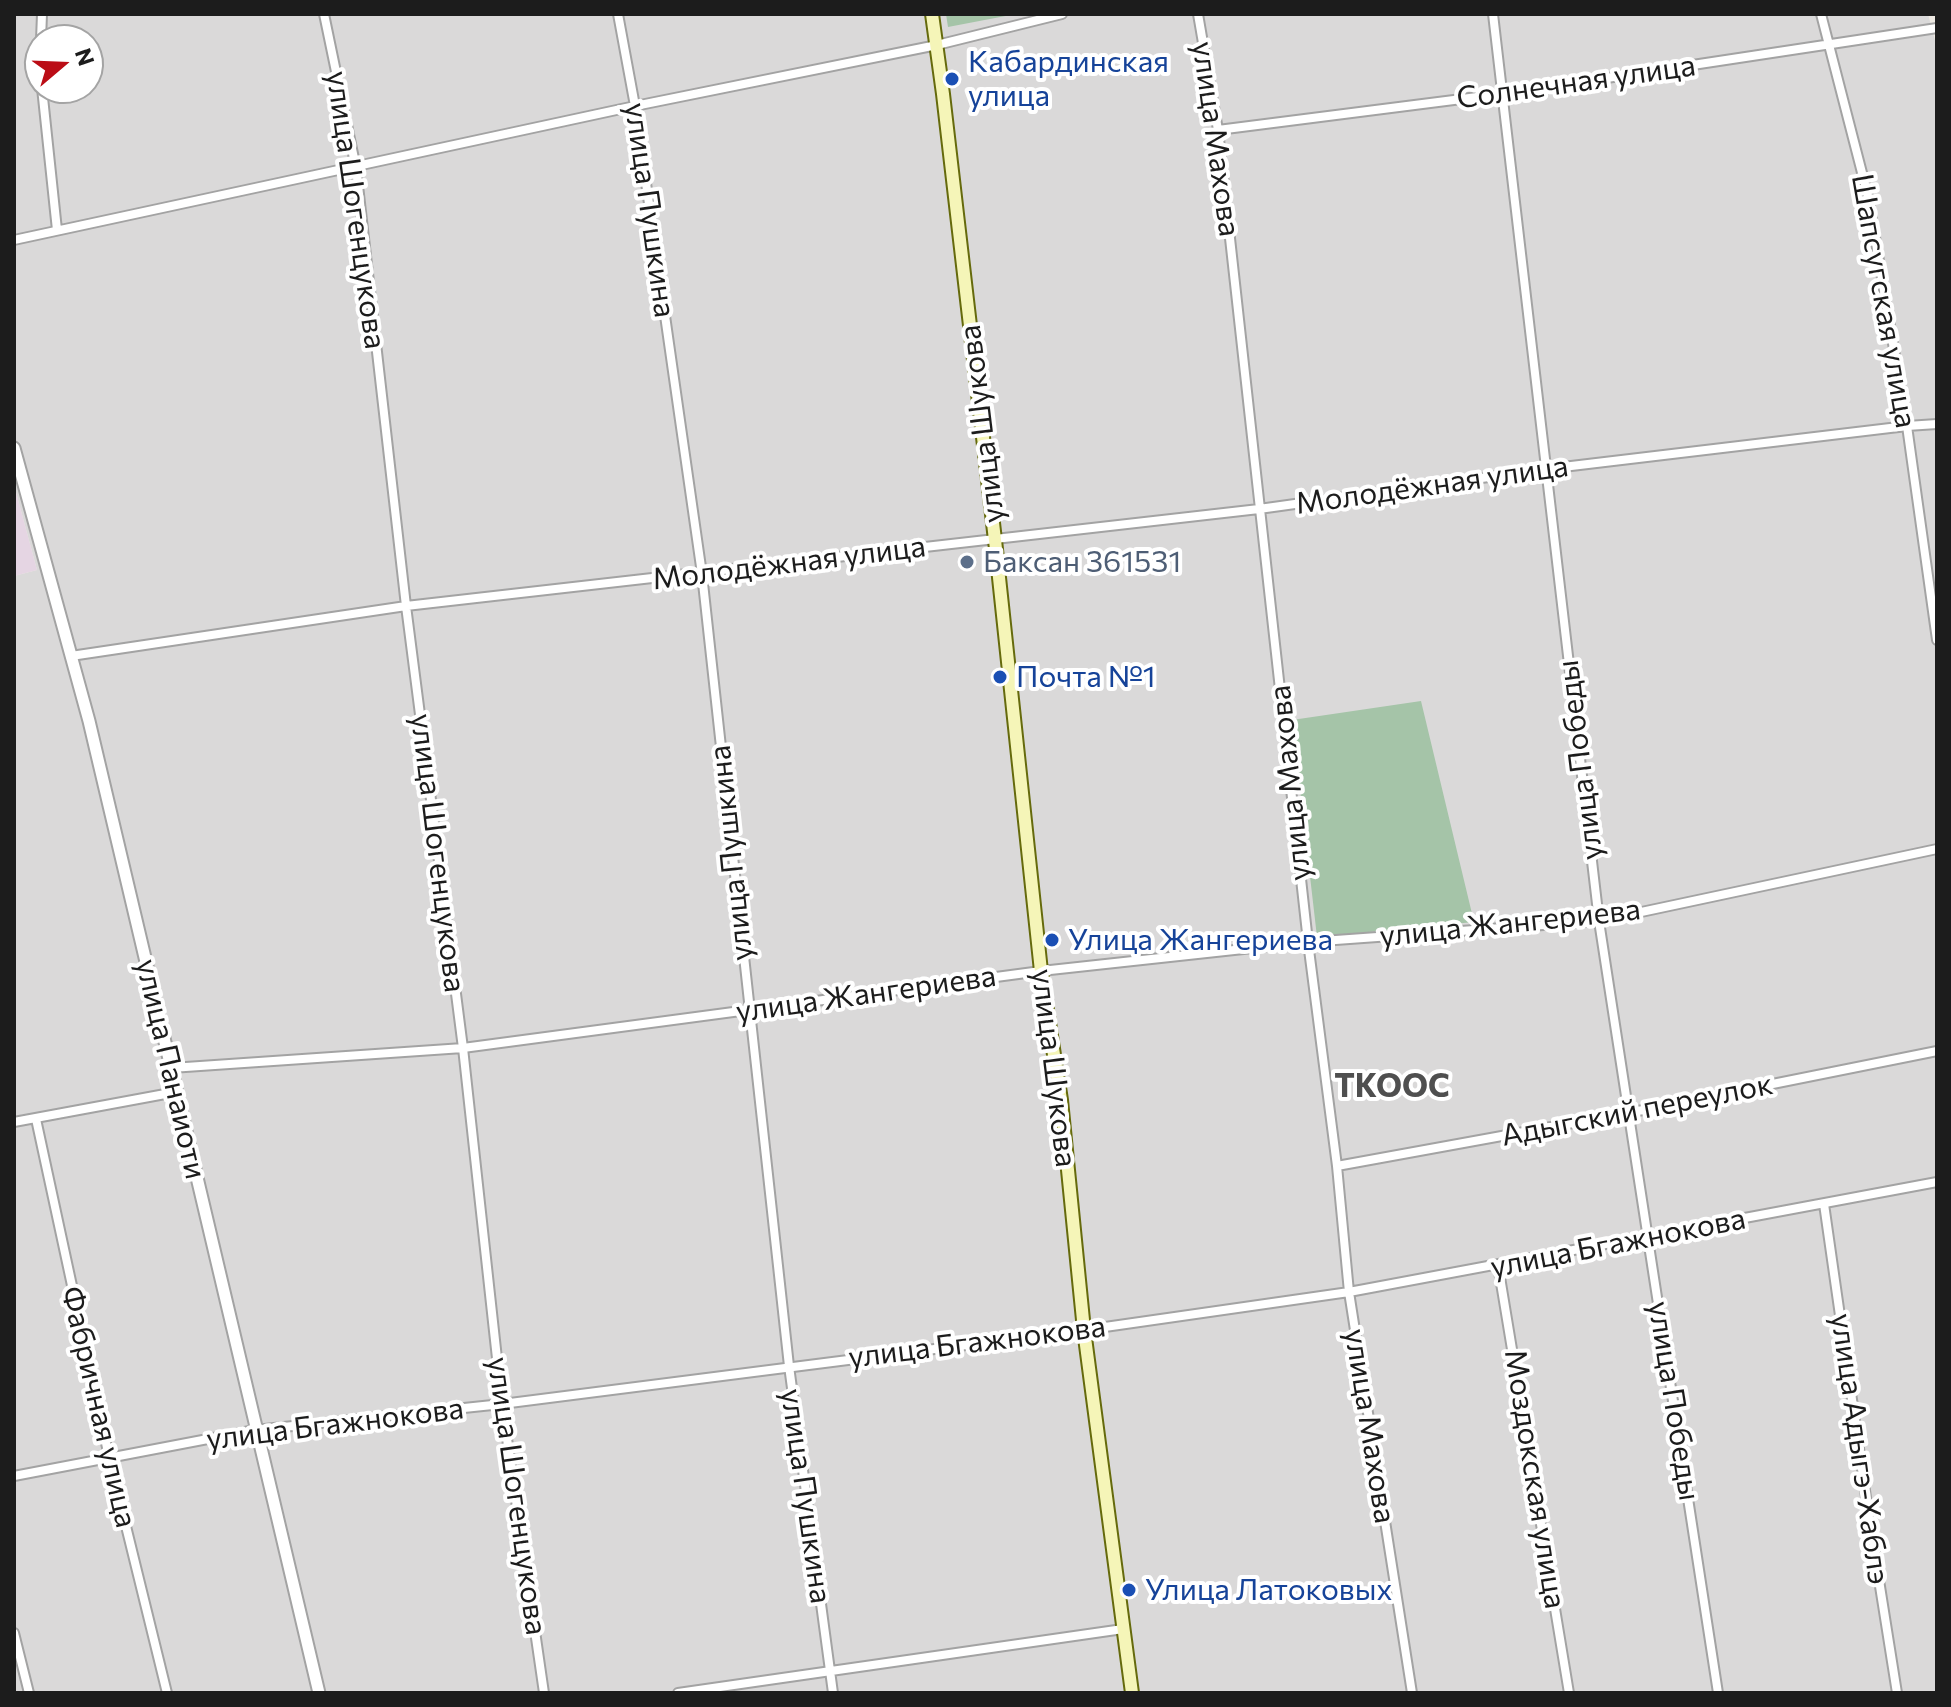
<!DOCTYPE html>
<html>
<head>
<meta charset="utf-8">
<style>
  body { margin:0 }
  #map { position:relative; width:1951px; height:1707px; overflow:hidden; background:#ede9e2; font-family:Commissioner,sans-serif }
  canvas { display:block }
  .frame { position:absolute; inset:0; border:16px solid #1c1c1c; pointer-events:none }
  .north { position:absolute; left:24px; top:24px; width:80px; height:80px; box-sizing:border-box; background:#fff; border:2px solid #a4a4a4; border-radius:50%; rotate:71deg; font-size:22px; font-weight:700; line-height:32px; text-align:center; color:#1c1c1c }
  .north::after { content:''; display:block; margin:auto; width:28px; height:36px; background:#bb0d16; clip-path:polygon(50% 0,100% 100%,50% 72%,0 100%) }
</style>
</head>
<body>
<div id="map">
<canvas width="1951" height="1707"></canvas>
<div class="frame"></div>
<div class="north">N</div>
</div>
<script>
const g = document.querySelector('canvas').getContext('2d');
g.lineJoin = 'round';
function fill(path, color) {
  g.fillStyle = color;
  g.fill(path, 'evenodd');
}
function poly(rows) {
  const path = new Path2D();
  for (const r of rows) {
    path.moveTo(r[0], r[1]);
    for (let i = 2; i < r.length; i += 2) path.lineTo(r[i], r[i + 1]);
  }
  return path;
}
function stroke(path, color, width, dash) {
  g.strokeStyle = color;
  g.lineWidth = width;
  g.lineCap = dash ? 'butt' : 'round';
  g.setLineDash(dash || []);
  g.stroke(path);
}
function label(font, color, halo, rows, align = 'center') {
  g.font = font + ' Commissioner,sans-serif';
  g.lineWidth = 8;
  g.setLineDash([]);
  g.textBaseline = 'middle';
  g.strokeStyle = halo;
  g.fillStyle = color;
  for (const [text, x, y, turn = 0] of rows) {
    g.save();
    g.translate(x, y);
    g.rotate((+turn || 0) * Math.PI / 180);
    g.textAlign = isNaN(turn) ? turn : align;
    if (halo) g.strokeText(text, 0, 0);
    g.fillText(text, 0, 0);
    g.restore();
  }
}
fill(poly([
  [14,14,1928,14,1937,48,1937,1693,14,1693,14,576,37,570,14,485],
  [40,40,88,40,88,88,40,88]
]), '#dad9d9');
fill(poly([
  [14,485,37,570,14,576]
]), '#e5d5e3');
fill(poly([
  [946,14,1016,14,948,27],
  [1421,701,1474,922,1317,937,1292,720]
]), '#a5c4a8');
const minor = poly([
  [324,14,356,168,406,606,463,1048,502,1404,544,1693],
  [618,14,635,106,702,574,789,1366,833,1693],
  [1198,14,1218,130,1308,942,1337,1166,1349,1292,1412,1693],
  [1493,14,1599,921,1718,1693],
  [1821,14,1868,196,1907,426,1937,640],
  [41,40,42,14],
  [42,88,57,230],
  [1218,130,1501,94,1937,28],
  [14,240,635,106,937,45,1062,14],
  [71,656,406,606,1259,509,1546,469,1907,426,1937,424],
  [171,1068,463,1048,1041,971,1308,942,1599,921,1937,849],
  [36,1119,109,1457,167,1693],
  [14,1122,176,1092],
  [1337,1166,1628,1113,1937,1051],
  [1824,1204,1868,1511,1897,1693],
  [1498,1265,1569,1693],
  [14,1476,255,1430,502,1404,1084,1330,1349,1292,1937,1182],
  [14,1633,29,1693],
  [678,1693,1123,1629]
]);
const tertiary = poly([
  [14,448,89,721,319,1693]
]);
const secondary = poly([
  [932,14,943,94,995,540,1041,971,1061,1100,1084,1330,1132,1693]
]);
stroke(minor, '#a3a3a3', 12);
stroke(tertiary, '#a3a3a3', 15);
stroke(secondary, '#656a0c', 16);
stroke(minor, '#fff', 8);
stroke(tertiary, '#fff', 11);
stroke(secondary, '#f5f5b8', 12);
for (const [x, y, r, color] of [
  [952,79,8,"#1a4fb4"],
  [967,562,8,"#5c6f8a"],
  [1000,677,8,"#1a4fb4"],
  [1052,940,8,"#1a4fb4"],
  [1129,1590,8,"#1a4fb4"]
]) {
  const dot = new Path2D();
  dot.arc(x, y, r, 0, 2 * Math.PI);
  g.fillStyle = color;
  g.fill(dot);
  stroke(dot, '#fff', 3);
}
label('30px', '#164399', '#fff', [
  ["Кабардинская",968,62],
  ["улица",968,96],
  ["Почта №1",1016,677],
  ["Улица Жангериева",1068,940],
  ["Улица Латоковых",1145,1590]
], 'left');
label('30px', '#1c1c1c', '#fff', [
  ["Солнечная улица",1576,82,-8],
  ["улица Махова",1216,139,82],
  ["улица Шогенцукова",356,210,82],
  ["улица Пушкина",650,210,82],
  ["Шапсугская улица",1884,301,80],
  ["улица Шукова",982,424,-97],
  ["Молодёжная улица",1432,485,-8],
  ["Молодёжная улица",789,563,-7],
  ["улица Победы",1580,760,-97],
  ["улица Махова",1290,783,-96],
  ["улица Шогенцукова",438,853,83],
  ["улица Пушкина",731,853,-96],
  ["улица Жангериева",1510,923,-6],
  ["улица Жангериева",866,994,-8],
  ["улица Шукова",1054,1068,83],
  ["улица Панаиоти",171,1069,77],
  ["Адыгский переулок",1637,1110,-11],
  ["улица Бгажнокова",1618,1243,-11],
  ["улица Бгажнокова",977,1342,-7],
  ["улица Победы",1674,1401,81],
  ["Фабричная улица",99,1407,77],
  ["улица Бгажнокова",335,1424,-7],
  ["улица Махова",1370,1426,81],
  ["улица Адыгэ-Хаблэ",1860,1449,82],
  ["Моздокская улица",1535,1479,81],
  ["улица Шогенцукова",517,1496,82],
  ["улица Пушкина",806,1496,82]
]);
label('30px', '#4e5e75', '#fff', [
  ["Баксан 361531",983,562]
], 'left');
label('bold 32px', '#4f4f4f', '#fff', [
  ["ТКООС",1392,1086]
]);
</script>
</body>
</html>
